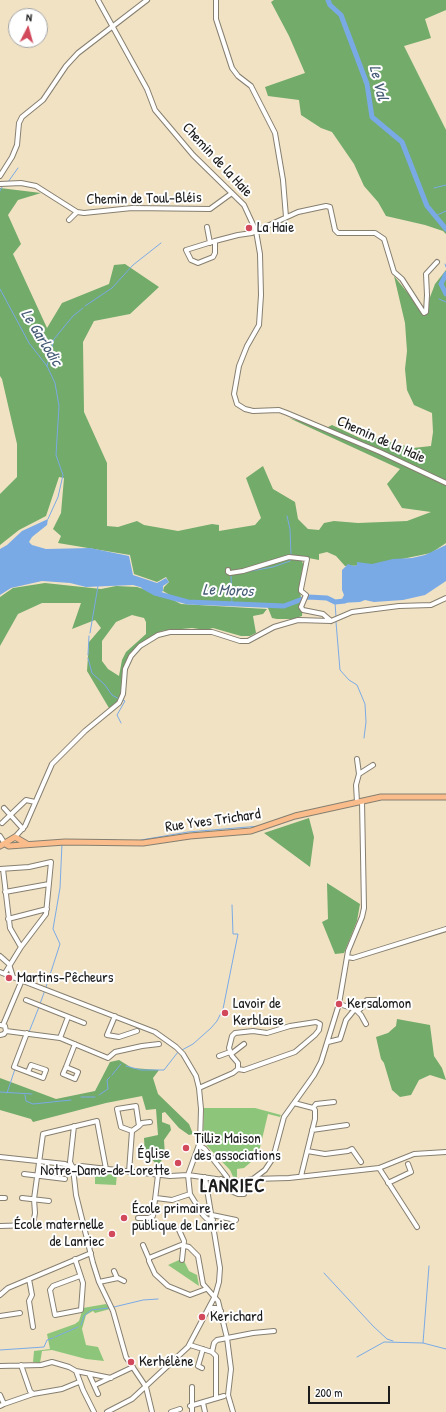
<!DOCTYPE html>
<html>
<head>
<meta charset="utf-8">
<style>
  body { margin:0 }
  #map { position:relative; width:446px; height:1412px; overflow:hidden; background:#f1e2c4; font-family:"Patrick Hand",sans-serif }
  canvas { display:block }
  .north { position:absolute; left:8px; top:8px; width:40px; height:40px; box-sizing:border-box; background:#fff; border:1px solid #a4a4a4; border-radius:50%; rotate:6deg; font-size:11px; font-weight:700; line-height:16px; text-align:center; color:#1c1c1c }
  .north::after { content:''; display:block; margin:auto; width:14px; height:18px; background:#d1495b; clip-path:polygon(50% 0,100% 100%,50% 72%,0 100%) }
  .scale { position:absolute; left:308px; top:1386px; width:82px; height:18px; box-sizing:border-box; border:2px solid #1c1c1c; border-top:0; padding-left:5px; font-size:12px; line-height:14px; white-space:nowrap; color:#1c1c1c; -webkit-text-stroke:3px #fff; paint-order:stroke }
</style>
</head>
<body>
<div id="map">
<canvas width="446" height="1412"></canvas>
<div class="north">N</div>
<div class="scale">200 m</div>
</div>
<script>
const g = document.querySelector('canvas').getContext('2d');
g.lineJoin = 'round';
function fill(path, color) {
  g.fillStyle = color;
  g.fill(path, 'evenodd');
}
function poly(rows) {
  const path = new Path2D();
  for (const r of rows) {
    path.moveTo(r[0], r[1]);
    for (let i = 2; i < r.length; i += 2) path.lineTo(r[i], r[i + 1]);
  }
  return path;
}
function stroke(path, color, width, dash) {
  g.strokeStyle = color;
  g.lineWidth = width;
  g.lineCap = dash ? 'butt' : 'round';
  g.setLineDash(dash || []);
  g.stroke(path);
}
function label(font, color, halo, rows, align = 'center') {
  g.font = font + ' "Patrick Hand",sans-serif';
  g.lineWidth = 4;
  g.setLineDash([]);
  g.textBaseline = 'middle';
  g.strokeStyle = halo;
  g.fillStyle = color;
  for (const [text, x, y, turn = 0] of rows) {
    g.save();
    g.translate(x, y);
    g.rotate((+turn || 0) * Math.PI / 180);
    g.textAlign = isNaN(turn) ? turn : align;
    if (halo) g.strokeText(text, 0, 0);
    g.fillText(text, 0, 0);
    g.restore();
  }
}
fill(poly([
  [204,1108,255,1108,281,1115,280,1117,268,1114,258,1156,244,1168,237,1169,237,1181,235,1181,230,1170,207,1146,203,1140],
  [95,1171,117,1173,116,1185,95,1184],
  [179,1260,184,1261,189,1271,197,1275,199,1286,168,1265],
  [106,1304,110,1309,95,1313,93,1311,86,1315,82,1329,86,1345,98,1347,104,1361,86,1359,52,1350,42,1351,40,1363,33,1362,34,1351,50,1349,47,1334,75,1324,79,1321,83,1308]
]), '#8dc67a');
fill(poly([
  [274,0,446,0,446,10,425,19,431,38,404,46,446,130,446,234,443,231,425,225,386,216,378,202,364,186,354,164,332,132,321,128,301,115,299,100,268,96,265,87,305,73,289,36,271,2],
  [0,188,41,193,18,200,8,215,21,244,13,254,47,328,62,303,109,284,114,265,125,264,159,287,130,314,94,321,83,342,84,412,107,463,107,526,118,527,137,521,144,525,178,531,212,524,219,525,219,531,255,525,261,518,246,478,263,466,273,489,295,502,298,519,308,529,319,530,324,523,334,521,358,523,407,521,431,512,402,508,387,484,400,469,289,418,326,428,332,425,364,440,376,438,413,448,431,446,433,432,432,413,414,405,407,390,405,369,407,351,405,323,394,276,424,313,435,284,446,270,446,543,431,553,373,565,345,566,336,556,327,552,319,554,319,560,298,556,302,561,304,567,300,588,301,599,303,601,302,616,293,619,277,619,272,618,266,603,235,605,215,601,180,601,163,591,164,587,169,582,166,577,157,582,134,574,130,555,58,543,61,536,53,529,61,513,64,478,59,477,46,516,19,530,0,545,0,494,17,477,17,444,2,379,0,376],
  [45,583,101,589,116,586,137,587,165,596,181,604,267,609,263,614,253,616,256,633,250,636,241,636,213,628,206,630,192,628,161,631,150,637,129,657,122,698,109,708,87,671,89,642,101,628,95,620,72,629,81,603,42,603,18,614,0,646,0,597,13,588],
  [132,615,144,618,146,622,146,634,126,652,122,660,119,676,108,669,102,661,102,641,116,622],
  [309,818,314,837,310,867,264,833],
  [327,883,360,904,357,921,344,953,335,954,322,922,328,919],
  [397,1019,430,1025,434,1056,442,1068,446,1080,430,1075,419,1080,411,1095,400,1097,392,1090,384,1063,381,1059,376,1037,388,1033,396,1026],
  [119,1060,132,1068,159,1070,153,1078,158,1094,189,1124,193,1134,189,1135,179,1128,165,1112,162,1113,162,1122,170,1125,171,1130,164,1140,165,1156,158,1165,145,1154,144,1138,158,1135,156,1109,146,1110,142,1096,106,1103,33,1122,31,1119,0,1110,0,1078,56,1099,95,1091,110,1062]
]), '#72ab6a');
fill(poly([
  [48,519,47,525,32,537,29,542,32,545,46,549,90,548,129,556,133,575,157,583,166,578,169,582,163,586,163,591,160,593,133,585,86,587,70,583,42,581,11,588,0,595,0,549,7,545,22,531],
  [446,545,446,581,425,595,403,600,374,602,365,600,360,602,340,603,344,595,342,590,342,570,348,564,354,566,357,565,357,562,372,564,393,559,412,558,425,555]
]), '#7aaae5');
stroke(poly([
  [8,182,18,168],
  [434,188,446,185],
  [0,191,2,187],
  [435,216,446,211],
  [445,264,446,267],
  [0,289,29,343,47,366,55,383,59,406,56,455,63,475,58,497,48,519],
  [439,299,446,302],
  [85,306,112,288,133,265,161,243],
  [47,366,54,339,73,316,83,308],
  [287,516,290,529,291,555],
  [240,573,273,567,290,561,290,560],
  [231,575,232,604],
  [335,602,336,617],
  [336,622,340,670,349,680,357,685,365,704,366,722,364,738],
  [90,633,98,586],
  [88,655,89,636],
  [88,658,92,673,105,685,112,695,119,699],
  [121,723,117,715,125,701,123,700],
  [62,840,114,840],
  [141,840,188,832,260,826],
  [46,987,60,944,53,929,60,888,62,843],
  [40,1004,45,990],
  [29,1032,39,1007],
  [182,1050,193,1044,211,1028,217,1021,223,1009,238,934,233,934,232,905],
  [126,1066,141,1070,164,1070,178,1052],
  [112,1075,121,1064],
  [0,1092,32,1094],
  [7,1093,15,1069],
  [25,1095,26,1101,33,1104,71,1100],
  [99,1095,108,1089,107,1080,110,1077],
  [81,1097,95,1097],
  [324,1273,373,1326,387,1339,393,1341],
  [114,1307,143,1300,158,1299],
  [81,1325,84,1316,91,1310,109,1308],
  [55,1337,78,1327],
  [423,1343,429,1266],
  [0,1350,44,1347,47,1340,53,1338],
  [357,1357,384,1342,423,1343,446,1349]
]), '#7aaae5', 1);
stroke(poly([
  [328,0,330,5,341,15,367,84,372,117,402,142,427,206,446,229],
  [446,274,441,284,446,294],
  [144,587,155,593,188,602,284,606,308,597,327,598,335,602,345,601]
]), '#7aaae5', 5);
const minor = poly([
  [98,0,147,89,155,110,193,155,244,205,256,231,260,254,261,295,259,325,247,346,239,366,234,394,237,404,245,409,253,411,279,410,287,413,380,452,446,483],
  [216,0,216,19,232,68,238,76,251,86,275,133,283,180,286,217],
  [0,176,12,157,17,145,19,123,22,117,43,100,66,66,78,53,147,0],
  [0,184,21,183,36,186,77,212,84,213,132,208,210,209,232,193],
  [69,220,77,212],
  [207,227,210,243],
  [215,241,215,253,213,257,198,263,191,260,186,250,215,241,238,235,252,233,298,212,326,206,330,207,335,230,338,233,375,233,384,239,394,272,402,279,424,313,426,312,427,295,426,274,437,262],
  [228,570,228,572,230,573,243,571,289,557,307,559,301,589,301,591,306,595,301,607,303,610,323,614,331,621],
  [357,759,359,774],
  [357,802,356,785,359,774,373,765],
  [4,808,23,829],
  [2,823,26,800,35,802],
  [0,836,5,844],
  [15,837,25,826,52,764,85,731,119,703,123,694,125,669,131,656,140,646,158,635,170,632,212,632,240,641,248,641,274,627,298,620,331,621,352,612,399,606,431,605,446,598],
  [0,869,29,867,51,862,46,914,21,947,5,973],
  [3,869,10,928,21,947],
  [5,892,49,884],
  [8,919,47,909],
  [0,956,9,964,13,977],
  [347,957,353,958,446,929],
  [0,972,155,1032,176,1047,183,1054,196,1076,199,1088,201,1109,200,1142,188,1175,190,1194,203,1215,207,1219,213,1220],
  [26,1000,84,1023],
  [367,1000,378,1000,378,1005,367,1005,367,1000],
  [339,1004,355,1009,361,1015,366,1024],
  [358,1011,367,1003],
  [115,1016,107,1035,119,1037,137,1031],
  [3,1025,22,980],
  [6,1031,60,1038,108,1058,115,1052,142,1046,159,1044],
  [27,1033,14,1067,43,1078,46,1070,31,1065,28,1072],
  [0,1035,4,1034,6,1031,5,1026,0,1025],
  [60,1038,68,1017],
  [328,1042,340,1039,346,1020,355,1009],
  [231,1054,244,1044],
  [219,1056,230,1052],
  [66,1067,78,1072,75,1079,63,1074,66,1067,75,1044],
  [199,1088,233,1073,238,1069,244,1070,295,1052,315,1035,319,1030,320,1024,316,1022,290,1026,267,1033,253,1031,235,1033,232,1036,229,1048,232,1056,238,1063,238,1069],
  [294,1103,313,1108,315,1110,315,1119,301,1176],
  [136,1106,139,1126,132,1131,121,1127,117,1109,136,1106],
  [313,1108,316,1104,334,1102],
  [74,1126,70,1162,73,1168,76,1195,93,1263,99,1282,113,1311,126,1357,146,1387,152,1412],
  [139,1126,142,1123,150,1122],
  [312,1130,347,1125],
  [199,1145,205,1149,227,1177,228,1181],
  [307,1151,325,1154,348,1151,352,1149,361,1162],
  [0,1157,65,1164,73,1168,81,1166,170,1176,188,1175,237,1182,253,1179,265,1170,273,1158,284,1117,314,1075,321,1062,339,1004,348,951,362,917,364,908,362,801],
  [379,1168,417,1227],
  [129,1172,132,1131],
  [24,1174,65,1179],
  [221,1179,226,1189,238,1194,244,1194,241,1182],
  [253,1179,289,1178,379,1168,414,1154,446,1152],
  [388,1183,411,1172,408,1164],
  [0,1198,5,1198],
  [22,1198,49,1201],
  [156,1198,172,1200,190,1194],
  [212,1215,236,1220],
  [138,1218,148,1218,153,1216,158,1175],
  [0,1226,33,1225,35,1213,34,1199,43,1134,97,1121,106,1169],
  [179,1230,184,1241,182,1260],
  [143,1245,149,1259],
  [75,1259,83,1283,81,1310,55,1315,50,1290,53,1286,80,1276],
  [114,1271,117,1278],
  [29,1279,32,1295,29,1301,33,1327],
  [99,1282,118,1278,124,1281],
  [206,1289,190,1295,168,1286,155,1274,149,1261,149,1258,181,1245,189,1247,198,1256,203,1284,218,1301,227,1338,231,1369,228,1395,233,1412],
  [0,1295,8,1288,91,1253],
  [209,1308,216,1308,221,1311],
  [0,1316,20,1313],
  [190,1345,212,1352,216,1356,216,1398],
  [212,1352,214,1343,217,1340,253,1333,274,1331],
  [21,1365,30,1391,33,1394],
  [0,1366,41,1365,52,1362,69,1367,76,1371,111,1378],
  [202,1368,198,1366,203,1349],
  [76,1371,83,1390,94,1412],
  [89,1374,98,1394],
  [95,1385,133,1367],
  [192,1387,192,1412],
  [0,1395,4,1404,0,1406],
  [203,1403,205,1412],
  [4,1404,33,1394,62,1389,79,1382],
  [190,1406,224,1396],
  [107,1412,132,1399,188,1347,215,1296,219,1282,220,1268,205,1177],
  [171,1412,180,1409]
]);
const major = poly([
  [5,844,9,846,65,842,143,843,190,836,251,831,295,816,381,797,446,797],
  [0,846,15,837,27,844]
]);
stroke(minor, '#867f70', 6);
stroke(major, '#867f70', 7);
stroke(minor, '#fff', 4);
stroke(major, '#fabc8b', 5);
for (const [x, y, r, color] of [
  [249,228,4,"#d1495b"],
  [9,978,4,"#d1495b"],
  [339,1004,4,"#d1495b"],
  [225,1013,4,"#d1495b"],
  [186,1148,4,"#d1495b"],
  [178,1163,4,"#d1495b"],
  [124,1218,4,"#d1495b"],
  [112,1234,4,"#d1495b"],
  [202,1317,4,"#d1495b"],
  [131,1362,4,"#d1495b"]
]) {
  const dot = new Path2D();
  dot.arc(x, y, r, 0, 2 * Math.PI);
  g.fillStyle = color;
  g.fill(dot);
  stroke(dot, '#fff', 1.5);
}
label('15px', '#1c1c1c', '#fff', [
  ["Chemin de la Haie",217,160,47],
  ["Chemin de Toul-Bléis",144,199,-1],
  ["Chemin de la Haie",381,440,24],
  ["Rue Yves Trichard",213,821,-8]
]);
label('15px', '#1c1c1c', '#fff', [
  ["La Haie",257,228],
  ["Martins-Pêcheurs",17,978],
  ["Lavoir de",233,1004],
  ["Kerblaise",233,1021],
  ["Kersalomon",347,1004],
  ["Tilliz Maison",194,1139],
  ["des associations",194,1156],
  ["Église",170,1154,"right"],
  ["Notre-Dame-de-Lorette",170,1171,"right"],
  ["École primaire",132,1209],
  ["publique de Lanriec",132,1226],
  ["École maternelle",104,1225,"right"],
  ["de Lanriec",104,1242,"right"],
  ["Kerichard",210,1317],
  ["Kerhélène",139,1362]
], 'left');
label('italic 16px', '#465c76', '#fff', [
  ["Le Val",378,83,76],
  ["Le Garlodic",41,338,58],
  ["Le Moros",228,591,2]
]);
g.letterSpacing = '1px';
label('bold 19px', '#1c1c1c', '#fff', [
  ["LANRIEC",233,1187]
]);
g.letterSpacing = '0px';
</script>
</body>
</html>
